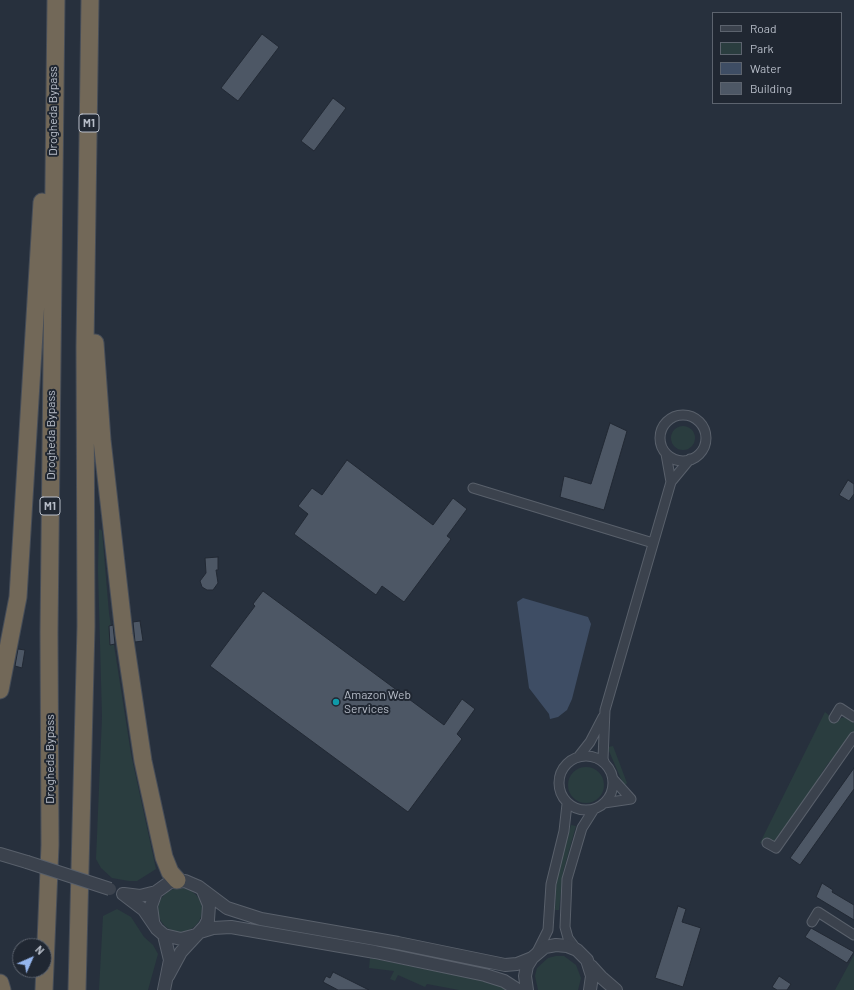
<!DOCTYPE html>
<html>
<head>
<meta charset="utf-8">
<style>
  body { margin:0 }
  #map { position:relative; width:854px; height:990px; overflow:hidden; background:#27303d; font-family:Barlow,sans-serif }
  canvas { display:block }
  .legend { position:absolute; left:712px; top:12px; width:130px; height:92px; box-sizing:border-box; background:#202732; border:1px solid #5c636e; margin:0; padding:5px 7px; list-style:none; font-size:12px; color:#b7bdc8 }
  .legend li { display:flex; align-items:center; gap:8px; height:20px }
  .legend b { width:20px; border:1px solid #5c636e }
  .north { position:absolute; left:12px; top:938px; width:40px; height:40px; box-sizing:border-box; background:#202732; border:1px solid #5c636e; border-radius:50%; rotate:45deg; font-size:11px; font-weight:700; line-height:16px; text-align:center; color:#b7bdc8 }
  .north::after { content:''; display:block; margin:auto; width:14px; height:18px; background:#95b6ee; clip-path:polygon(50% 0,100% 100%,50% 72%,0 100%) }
</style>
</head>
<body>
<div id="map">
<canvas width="854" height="990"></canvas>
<ul class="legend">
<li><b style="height:5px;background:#3b424d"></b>Road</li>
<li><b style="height:11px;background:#2a3d3f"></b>Park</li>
<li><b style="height:11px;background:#3e4d64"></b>Water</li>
<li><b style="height:11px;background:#4d5765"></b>Building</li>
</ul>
<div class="north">N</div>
</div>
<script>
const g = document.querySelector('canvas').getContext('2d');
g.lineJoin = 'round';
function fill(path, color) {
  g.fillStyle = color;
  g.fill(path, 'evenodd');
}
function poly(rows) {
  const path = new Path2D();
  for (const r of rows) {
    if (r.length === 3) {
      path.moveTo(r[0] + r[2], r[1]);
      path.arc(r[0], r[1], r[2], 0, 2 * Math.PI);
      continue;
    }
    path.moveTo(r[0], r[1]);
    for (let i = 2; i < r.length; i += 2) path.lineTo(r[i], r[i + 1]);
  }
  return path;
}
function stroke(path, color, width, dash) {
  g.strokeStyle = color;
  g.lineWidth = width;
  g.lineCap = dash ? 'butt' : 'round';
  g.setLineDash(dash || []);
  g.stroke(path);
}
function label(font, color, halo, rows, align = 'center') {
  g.font = font + ' Barlow,sans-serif';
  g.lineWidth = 4;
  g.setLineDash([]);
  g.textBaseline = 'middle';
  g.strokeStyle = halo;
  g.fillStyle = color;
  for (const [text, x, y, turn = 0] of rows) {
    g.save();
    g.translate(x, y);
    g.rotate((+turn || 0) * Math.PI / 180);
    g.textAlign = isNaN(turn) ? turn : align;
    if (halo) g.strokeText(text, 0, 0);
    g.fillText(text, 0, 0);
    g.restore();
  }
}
fill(poly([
  [683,438,12],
  [100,529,102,531,109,613,131,754,156,869,137,881,129,881,112,878,101,868,96,859,102,717,98,570,99,530],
  [825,712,837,722,841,718,845,717,854,723,854,732,833,762,829,762,819,777,819,781,777,841,760,843],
  [613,746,627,783,624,786,609,751,608,747],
  [586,785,18],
  [571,825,576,826,563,872,559,910,555,910,556,888,559,866],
  [180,910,22],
  [117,909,131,917,144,937,153,945,158,954,148,990,99,990,103,916],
  [854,955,854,990,835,990],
  [556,956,564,956,576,965,581,978,578,990,538,990,535,976,537,968,548,958],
  [370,958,490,982,509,990,459,990,427,984,425,987,398,975,395,981,390,979,394,971,369,968]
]), '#2a3d3f');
fill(poly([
  [523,598,588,617,591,624,572,699,567,710,558,717,550,719,549,714,529,688,517,602]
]), '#3e4d64');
const building = poly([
  [262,34,279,47,238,101,221,88,262,34],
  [333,98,346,108,314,151,301,141,333,98],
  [610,423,627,431,604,510,560,497,564,476,591,484,610,423],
  [347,460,433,525,453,498,467,509,447,536,451,539,404,602,382,586,376,595,294,534,308,514,298,506,312,488,322,495,347,460],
  [848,480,854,484,854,494,849,501,839,495,848,480],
  [218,557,218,570,216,570,218,583,213,590,207,590,202,587,200,581,206,573,205,558,218,557],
  [263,591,444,725,462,699,475,709,457,734,462,739,408,812,210,666,255,606,253,604,263,591],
  [140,621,143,641,135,642,133,622,140,621],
  [113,625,115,644,110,645,109,626,113,625],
  [18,649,25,650,22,668,15,666,18,649],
  [854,768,854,789,800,865,790,858,854,768],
  [822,883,833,890,832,892,854,905,854,920,816,897,822,883],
  [678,906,686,909,682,922,701,928,683,987,655,978,678,906],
  [811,928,854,952,847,963,805,937,811,928],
  [333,972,369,990,338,990,323,982,326,976,330,978,333,972],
  [779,976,791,984,787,990,777,990,772,987,779,976]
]);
fill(building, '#4d5765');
stroke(building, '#222934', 1);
const minor = poly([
  [683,438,23],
  [666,454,671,482,690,459],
  [473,488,653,543],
  [834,718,840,708,854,717],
  [586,783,27],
  [579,756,590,742,603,717],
  [605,764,603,759,605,710,671,482],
  [613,779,631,799],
  [604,803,631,799],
  [767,843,776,848,854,737],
  [812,922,818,912,854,935],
  [577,950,568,938,565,927,567,879,582,828,594,809],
  [537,952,548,930,551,884,564,831,567,804]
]);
const tertiary = poly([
  [0,854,27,862],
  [123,894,144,910,157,929,164,935,181,939,196,935],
  [124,894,140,896,156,892],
  [153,921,151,906,156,892,170,882,185,881,199,887,227,908,261,919,398,943,505,965,517,964,532,958],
  [200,932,213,928,231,927,375,952,485,975,504,981,518,990],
  [164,935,170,960,164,990],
  [591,966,601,977,616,990],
  [168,976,181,952,205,926,208,920,209,905,204,893],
  [527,990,525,976,527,966,532,958,545,947,556,945,567,946,577,950,587,960,592,976,590,990]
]);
const motorway = poly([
  [95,343,102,440,124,634,143,761,164,857,170,872,177,880],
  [0,690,18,597,42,202],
  [0,983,2,990],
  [44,990,50,845,49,632,56,0],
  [77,990,86,626,85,347,90,0]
]);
stroke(minor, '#59606b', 11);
stroke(tertiary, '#59606b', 14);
stroke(motorway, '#464d58', 19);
stroke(minor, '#3b424d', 9);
stroke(tertiary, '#3b424d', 12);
stroke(motorway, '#726858', 17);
const tertiaryBridge = poly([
  [27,862,110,889]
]);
stroke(tertiaryBridge, '#59606b', 14, []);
stroke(tertiaryBridge, '#3b424d', 12);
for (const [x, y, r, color] of [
  [336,702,4,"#0f9aa8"]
]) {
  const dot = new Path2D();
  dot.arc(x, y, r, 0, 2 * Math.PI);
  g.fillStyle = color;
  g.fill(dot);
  stroke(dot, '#202732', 1.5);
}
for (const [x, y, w] of [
  [89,123,20],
  [50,506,20]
]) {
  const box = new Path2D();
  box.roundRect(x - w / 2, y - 9, w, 18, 3);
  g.fillStyle = '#202732';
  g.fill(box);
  stroke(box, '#b7bdc8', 1);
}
label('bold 11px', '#b7bdc8', null, [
  ["M1",89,123],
  ["M1",50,506]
]);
label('12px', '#b7bdc8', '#202732', [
  ["Drogheda Bypass",53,111,-90],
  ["Drogheda Bypass",51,435,-90],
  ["Drogheda Bypass",50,759,-90]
]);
label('12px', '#b7bdc8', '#202732', [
  ["Amazon Web",344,695],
  ["Services",344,709]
], 'left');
</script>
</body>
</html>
